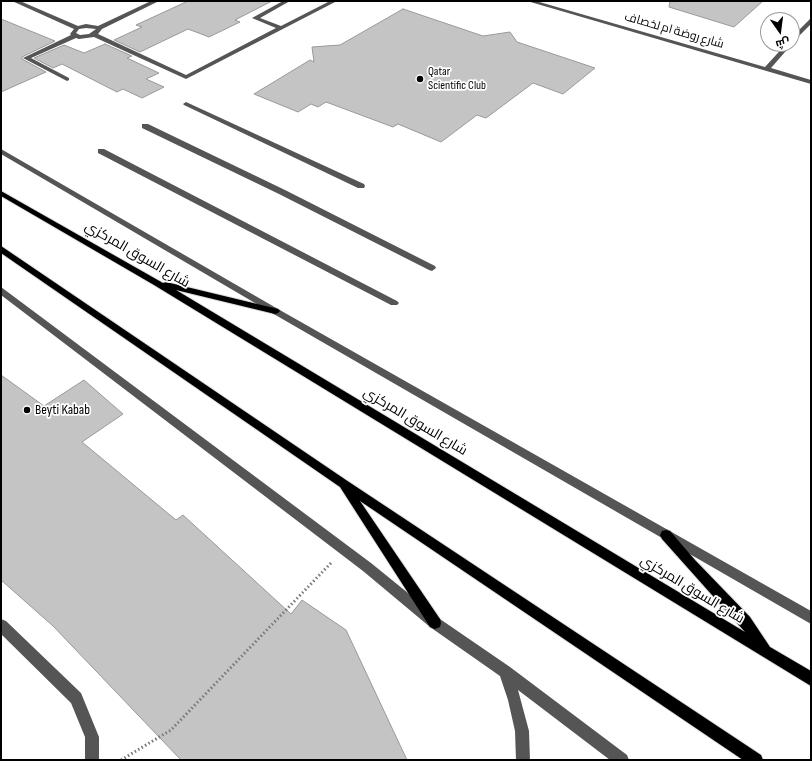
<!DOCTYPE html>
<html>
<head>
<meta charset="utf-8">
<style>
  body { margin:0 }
  #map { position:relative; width:812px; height:761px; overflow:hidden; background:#fff; font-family:"Sofia Sans Condensed",Cairo,sans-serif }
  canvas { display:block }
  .frame { position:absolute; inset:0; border:2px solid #000; pointer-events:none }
  .north { position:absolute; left:760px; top:12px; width:40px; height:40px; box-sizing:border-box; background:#fff; border:1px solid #999; border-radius:50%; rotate:166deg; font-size:11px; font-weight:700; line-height:16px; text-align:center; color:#000 }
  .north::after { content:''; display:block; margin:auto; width:14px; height:18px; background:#000; clip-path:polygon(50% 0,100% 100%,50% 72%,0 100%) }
</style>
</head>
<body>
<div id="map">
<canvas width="812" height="761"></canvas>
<div class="frame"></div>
<div class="north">ش</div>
</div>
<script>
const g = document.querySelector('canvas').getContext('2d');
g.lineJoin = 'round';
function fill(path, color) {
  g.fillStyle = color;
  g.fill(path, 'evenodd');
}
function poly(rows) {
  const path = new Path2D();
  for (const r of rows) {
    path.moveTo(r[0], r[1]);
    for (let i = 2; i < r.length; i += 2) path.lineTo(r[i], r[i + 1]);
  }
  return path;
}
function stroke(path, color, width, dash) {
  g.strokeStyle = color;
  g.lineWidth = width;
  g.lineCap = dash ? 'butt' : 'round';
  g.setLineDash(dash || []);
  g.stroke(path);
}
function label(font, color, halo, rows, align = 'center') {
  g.font = font + ' "Sofia Sans Condensed",Cairo,sans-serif';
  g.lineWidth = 3.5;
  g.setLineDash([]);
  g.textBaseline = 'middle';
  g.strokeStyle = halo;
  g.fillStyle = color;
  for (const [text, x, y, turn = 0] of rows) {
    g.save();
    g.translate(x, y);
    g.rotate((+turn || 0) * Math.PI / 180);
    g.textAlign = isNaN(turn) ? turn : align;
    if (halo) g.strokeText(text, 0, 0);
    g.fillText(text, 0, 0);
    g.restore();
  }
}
const building = poly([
  [188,1,272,1,235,20,240,22,209,37,188,29,140,52,114,40,142,27,136,25,188,1],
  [670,1,763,1,734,27,669,7,670,1],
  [403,9,483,36,510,32,517,42,595,68,563,94,533,83,486,118,477,115,441,142,398,124,393,127,326,102,318,107,311,104,298,112,254,94,310,60,314,62,312,47,340,45,403,9],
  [1,19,55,41,22,57,22,59,46,72,1,92,1,19],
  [105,44,132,56,127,58,159,73,146,79,164,87,142,98,123,89,117,92,62,64,53,68,34,58,64,45,84,53,105,44],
  [1,375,44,406,84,380,123,414,82,442,176,520,183,515,291,614,302,600,346,630,407,760,181,760,53,626,1,580,1,375]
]);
fill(building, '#c4c4c4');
stroke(building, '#999', 1);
const major = poly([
  [1,191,163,283,166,282,278,309,280,311,278,313,275,314,176,290,745,632,662,539,660,535,662,531,666,530,670,531,695,560,750,617,770,647,811,671,811,686,154,285,1,196,1,191],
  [1,246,346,480,761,755,763,760,743,760,360,501,440,619,441,623,440,627,435,629,430,627,340,487,1,253,1,246]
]);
stroke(major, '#dbdbdb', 2);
stroke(poly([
  [121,760,171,730,331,563]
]), '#777', 3, [1.5, 2.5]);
fill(poly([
  [12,1,20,1,78,26,86,24,98,26,151,1,159,1,102,29,98,34,186,75,276,28,252,18,283,1,290,1,260,18,281,26,330,1,337,1,186,79,94,37,79,39,76,38,31,58,69,78,69,80,67,81,23,58,71,35,70,34,74,29,12,1],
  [86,28,96,29,89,34,80,35,76,33,79,29,86,28],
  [527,1,536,1,765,67,786,44,792,44,771,68,811,80,811,84,527,1],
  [811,18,811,24,792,43,792,37,811,18],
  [186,102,364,184,365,186,364,188,358,188,184,105,183,104,186,102],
  [142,124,148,124,285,190,435,266,436,268,432,271,429,270,279,194,142,128,142,124],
  [1,149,278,309,811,611,811,624,272,313,1,154,1,149],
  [98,149,104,149,397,301,399,303,397,305,391,305,98,153,98,149],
  [1,287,371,563,440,619,510,667,627,755,629,760,610,760,518,690,529,731,530,760,516,760,515,731,508,700,500,676,430,627,363,571,1,295,1,287],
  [1,619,6,621,81,693,99,737,99,760,85,760,85,737,71,703,1,634,1,619]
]), '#555');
fill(major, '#000');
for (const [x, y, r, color] of [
  [420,79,4,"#000"],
  [27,410,4,"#000"]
]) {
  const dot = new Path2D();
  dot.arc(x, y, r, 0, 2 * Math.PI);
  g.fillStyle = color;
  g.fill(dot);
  stroke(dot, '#fff', 1.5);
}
label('12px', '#000', '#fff', [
  ["شارع روضة ام لخصاف",674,31,16]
]);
label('12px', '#000', '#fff', [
  ["Qatar",428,72],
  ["Scientific Club",428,86]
], 'left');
label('14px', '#000', '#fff', [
  ["شارع السوق المركزي",137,255,30],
  ["شارع السوق المركزي",415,422,31],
  ["شارع السوق المركزي",692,590,31]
]);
label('14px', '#000', '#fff', [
  ["Beyti Kabab",35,410]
], 'left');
</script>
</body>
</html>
